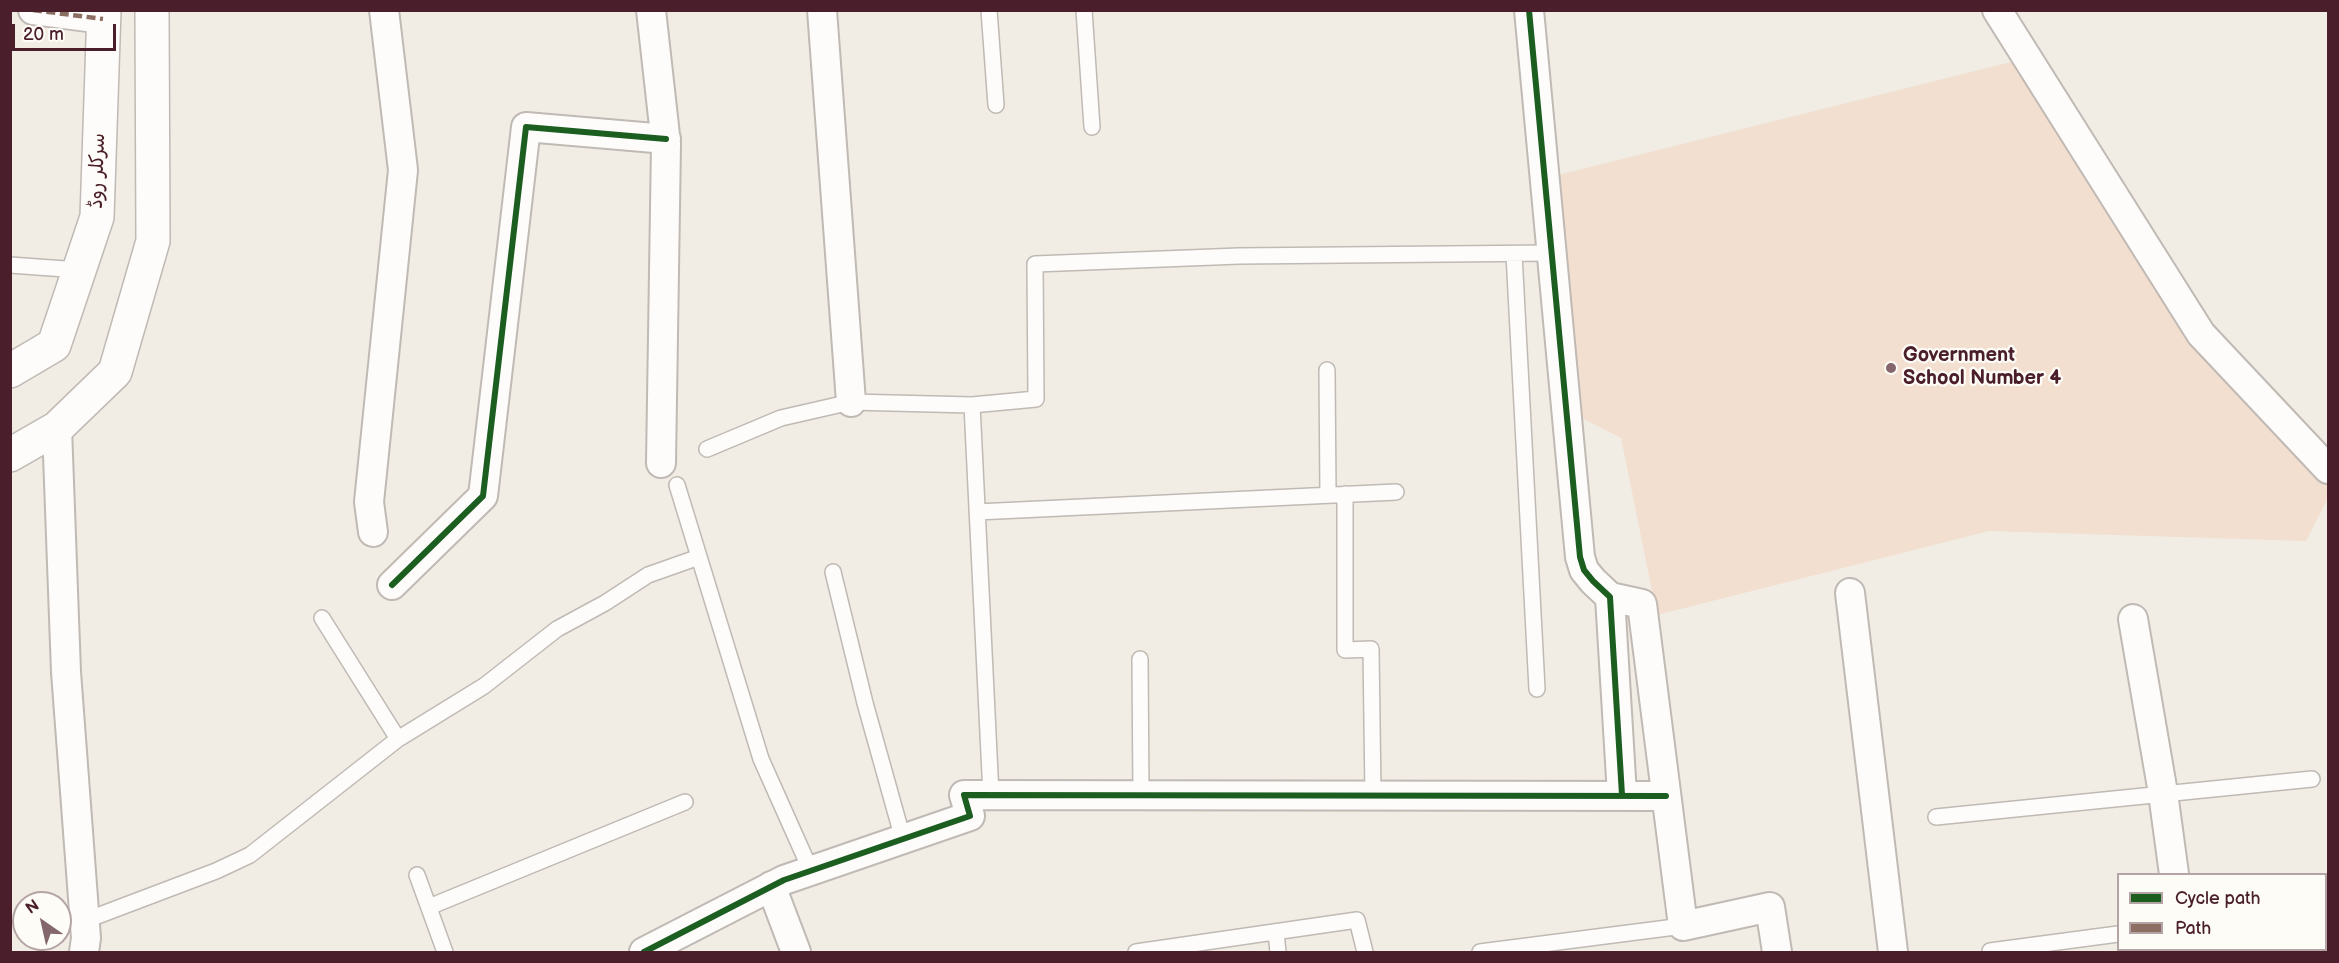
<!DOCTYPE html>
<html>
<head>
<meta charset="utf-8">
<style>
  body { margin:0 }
  #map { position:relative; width:2339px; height:963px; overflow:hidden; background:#f1ede4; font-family:"Balsamiq Sans",sans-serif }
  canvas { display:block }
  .frame { position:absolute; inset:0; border:12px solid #4a1f2b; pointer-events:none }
  .legend { position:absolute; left:2117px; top:873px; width:210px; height:78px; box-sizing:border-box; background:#fdfcf7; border:2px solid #b5a4a5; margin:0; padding:8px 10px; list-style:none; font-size:18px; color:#4a1f2b }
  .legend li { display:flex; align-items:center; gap:12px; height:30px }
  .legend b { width:30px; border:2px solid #b5a4a5 }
  .north { position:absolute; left:12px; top:891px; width:60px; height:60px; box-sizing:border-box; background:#fdfcf7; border:2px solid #b5a4a5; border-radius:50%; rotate:326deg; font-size:16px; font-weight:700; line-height:24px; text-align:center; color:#4a1f2b }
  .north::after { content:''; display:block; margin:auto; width:21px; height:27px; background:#84676c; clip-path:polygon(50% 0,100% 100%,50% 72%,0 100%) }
  .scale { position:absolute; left:12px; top:24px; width:104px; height:27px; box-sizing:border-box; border:3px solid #4a1f2b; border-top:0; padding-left:8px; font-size:18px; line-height:21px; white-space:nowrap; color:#4a1f2b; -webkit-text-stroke:4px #fdfcf7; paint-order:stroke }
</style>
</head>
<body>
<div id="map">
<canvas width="2339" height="963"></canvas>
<div class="frame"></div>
<ul class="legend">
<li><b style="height:8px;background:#1b5e20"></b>Cycle path</li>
<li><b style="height:8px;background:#8d6e63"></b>Path</li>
</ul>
<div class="north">N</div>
<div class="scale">20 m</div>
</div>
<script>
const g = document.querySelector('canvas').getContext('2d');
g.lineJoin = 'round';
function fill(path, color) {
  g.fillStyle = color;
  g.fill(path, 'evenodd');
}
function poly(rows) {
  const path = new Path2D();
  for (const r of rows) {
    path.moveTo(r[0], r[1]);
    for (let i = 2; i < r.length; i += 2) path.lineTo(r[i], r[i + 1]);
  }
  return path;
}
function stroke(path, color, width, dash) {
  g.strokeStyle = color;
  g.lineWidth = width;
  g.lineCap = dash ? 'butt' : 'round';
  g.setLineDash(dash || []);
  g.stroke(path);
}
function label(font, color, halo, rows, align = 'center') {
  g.font = font + ' "Balsamiq Sans","Playpen Sans Arabic",sans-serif';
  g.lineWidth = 4.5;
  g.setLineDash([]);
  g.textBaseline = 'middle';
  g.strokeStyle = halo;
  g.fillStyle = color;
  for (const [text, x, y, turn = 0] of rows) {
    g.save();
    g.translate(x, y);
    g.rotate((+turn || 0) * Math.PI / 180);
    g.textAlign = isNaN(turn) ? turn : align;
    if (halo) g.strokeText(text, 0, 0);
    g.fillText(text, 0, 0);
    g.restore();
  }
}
fill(poly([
  [2027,58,2201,334,2328,469,2328,498,2306,541,1989,531,1657,615,1621,438,1550,402,1542,179]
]), '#f2dfd0');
const service = poly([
  [989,10,996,105],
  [1084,10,1092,127],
  [1514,254,1537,689],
  [10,265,79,270],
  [1327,370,1328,495],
  [972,405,991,795],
  [707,449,781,418,851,402,972,405,1036,399,1035,264,1239,256,1551,253],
  [677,485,761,759,811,871],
  [1345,494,1345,650,1371,649,1373,795],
  [977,512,1396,492],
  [833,572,865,703,903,839],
  [322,618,398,739],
  [1140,659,1141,795],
  [1936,817,2312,779],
  [417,875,445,952],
  [429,907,685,802],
  [84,921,216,871,250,855,398,739,484,686,557,629,605,603,648,575,699,557],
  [1276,933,1278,952],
  [1990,951,2118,934],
  [1136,952,1357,920,1365,952],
  [1480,952,1683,926]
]);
const minor = poly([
  [33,10,103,19],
  [651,10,666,144,661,463],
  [822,10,851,402],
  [1529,10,1580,557,1584,570,1593,581,1610,597,1622,795],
  [1997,10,2201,334,2328,469],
  [57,428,66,672,86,938,84,952],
  [373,532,369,502,403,170,384,10],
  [392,585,483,496,526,127,666,139],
  [1850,593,1893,952],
  [1610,597,1642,604,1683,926,1770,907,1777,952],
  [2133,619,2163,793,2174,874],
  [771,886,796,952],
  [2183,950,2184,952],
  [644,952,784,880,970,816,964,795,1666,796]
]);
const primary = poly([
  [10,371,54,345,97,217,104,10],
  [10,455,57,428,115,372,153,241,152,10]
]);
stroke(service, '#c0b9b4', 18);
stroke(minor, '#c0b9b4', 32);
stroke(primary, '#c0b9b4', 36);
stroke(service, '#fdfcfb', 15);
stroke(minor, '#fdfcfb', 28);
stroke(primary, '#fdfcfb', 33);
stroke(poly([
  [33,10,103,19]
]), '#8d6e63', 4.5, [9, 4.5]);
stroke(poly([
  [1529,10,1580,557,1584,570,1593,581,1610,597,1622,795],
  [392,585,483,496,526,127,666,139],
  [644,952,784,880,970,816,964,795,1666,796]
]), '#1b5e20', 6);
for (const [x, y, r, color] of [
  [1891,368,6,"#84676c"]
]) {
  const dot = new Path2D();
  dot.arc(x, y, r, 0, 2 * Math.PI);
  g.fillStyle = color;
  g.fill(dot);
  stroke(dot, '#fdfcf7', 2);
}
label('20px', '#4a1f2b', '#fdfcf7', [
  ["سرکلر روڈ",98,171,-88]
]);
label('bold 20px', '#4a1f2b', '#fdfcf7', [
  ["Government",1903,356],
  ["School Number 4",1903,379]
], 'left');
</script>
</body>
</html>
